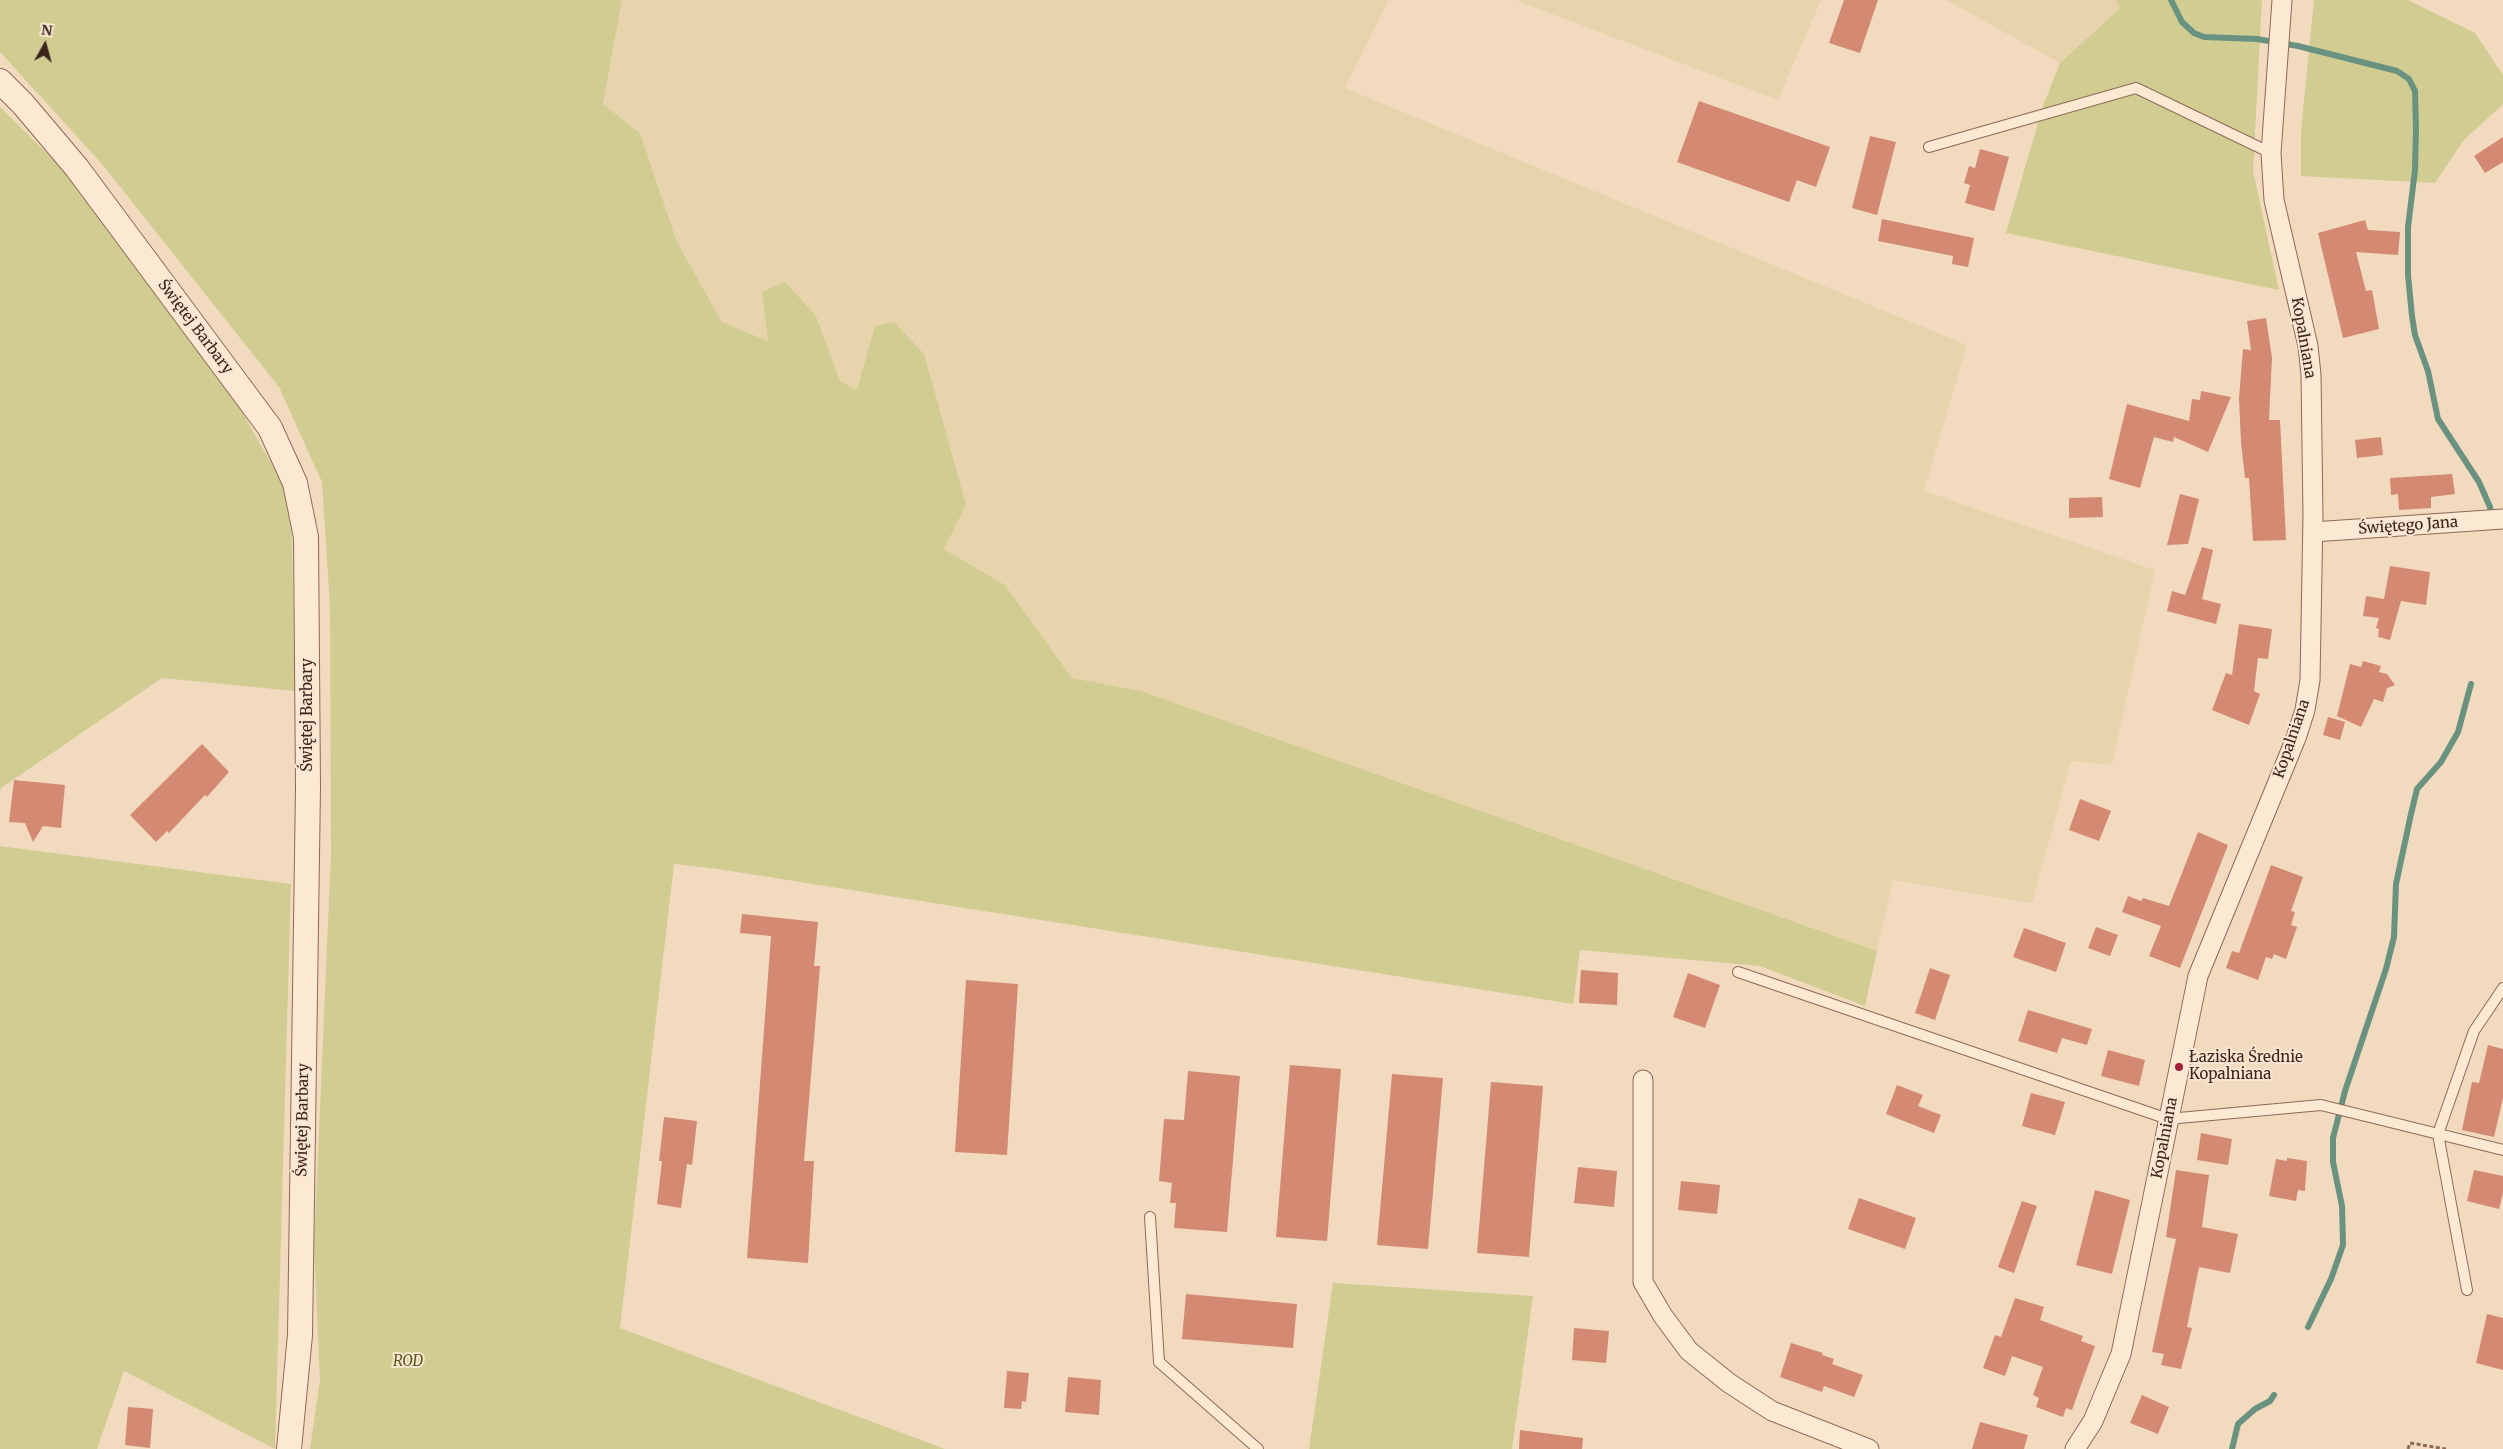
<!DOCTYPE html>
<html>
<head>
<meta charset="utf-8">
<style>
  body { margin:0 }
  #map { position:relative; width:2503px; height:1449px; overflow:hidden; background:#f2dabf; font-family:Merriweather,serif }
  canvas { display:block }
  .north { position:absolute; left:20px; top:20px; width:50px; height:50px; -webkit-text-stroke:4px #f9e6d0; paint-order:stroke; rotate:7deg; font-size:14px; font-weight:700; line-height:20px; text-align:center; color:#3b251c }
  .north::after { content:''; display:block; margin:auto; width:18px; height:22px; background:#3b251c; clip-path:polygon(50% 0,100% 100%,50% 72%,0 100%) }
</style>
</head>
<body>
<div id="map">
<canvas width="2503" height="1449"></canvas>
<div class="north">N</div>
</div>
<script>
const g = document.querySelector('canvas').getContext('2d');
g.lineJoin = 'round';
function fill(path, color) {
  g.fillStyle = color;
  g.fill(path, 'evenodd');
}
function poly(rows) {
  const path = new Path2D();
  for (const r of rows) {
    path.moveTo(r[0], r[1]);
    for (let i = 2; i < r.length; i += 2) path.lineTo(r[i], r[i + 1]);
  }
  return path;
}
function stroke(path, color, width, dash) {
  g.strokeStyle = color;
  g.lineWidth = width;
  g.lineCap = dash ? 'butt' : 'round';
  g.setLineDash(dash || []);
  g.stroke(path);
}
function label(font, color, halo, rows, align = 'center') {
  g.font = font + ' Merriweather,serif';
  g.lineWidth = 4;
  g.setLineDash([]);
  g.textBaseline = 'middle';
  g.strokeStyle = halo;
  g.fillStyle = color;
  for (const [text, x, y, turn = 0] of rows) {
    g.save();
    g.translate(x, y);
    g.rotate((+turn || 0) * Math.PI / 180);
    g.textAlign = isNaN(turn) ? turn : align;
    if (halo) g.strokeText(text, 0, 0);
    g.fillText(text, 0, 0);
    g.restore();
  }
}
fill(poly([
  [622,0,1389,0,1345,88,1967,345,1924,491,2155,570,2112,765,2071,761,2032,903,1893,880,1877,951,1141,691,1072,678,1005,585,944,549,966,505,857,390,840,381,816,316,762,293,768,341,722,322,677,242,640,133,603,104],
  [1515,0,1821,0,1778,100],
  [1946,0,2116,0,2120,8,2060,63]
]), '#e8d4ac');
fill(poly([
  [0,0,622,0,603,104,640,133,677,242,722,322,768,341,762,292,785,282,816,316,840,381,857,390,875,326,894,322,924,354,966,505,944,549,1005,585,1072,678,1141,691,1877,951,1865,1006,1760,966,1580,950,1573,1004,718,869,674,864,620,1328,945,1449,310,1449,320,1380,314,1247,331,853,330,606,322,482,279,387,102,164,0,52],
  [2116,0,2262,0,2253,171,2279,290,2006,233,2043,106,2060,63,2120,8],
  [2314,0,2408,0,2475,33,2503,75,2503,104,2464,140,2435,183,2301,176,2301,131],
  [0,107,78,184,242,412,291,498,295,691,162,678,1,788,0,791],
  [0,846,291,884,275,1449,124,1371,97,1449,0,1449],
  [1333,1283,1533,1296,1512,1449,1309,1449]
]), '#d1cd92');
stroke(poly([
  [2171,0,2182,22,2194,33,2204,37,2257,39,2298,46,2397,71,2409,79,2415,91,2416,129,2415,170,2408,227,2408,275,2412,316,2415,335,2428,371,2438,419,2479,482,2490,507,2492,517],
  [2308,1327,2331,1279,2343,1245,2342,1206,2333,1162,2333,1138,2345,1091,2386,969,2394,937,2396,884,2411,814,2417,789,2441,762,2458,732,2471,684],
  [2232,1449,2238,1424,2255,1409,2270,1401,2274,1395]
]), '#699281', 6);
fill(poly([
  [1844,0,1878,0,1860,53,1829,43],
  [1699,101,1830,147,1816,187,1797,180,1789,202,1677,162],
  [1870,136,1896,142,1877,215,1852,208],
  [2503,137,2503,162,2485,173,2474,156],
  [1980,149,2009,157,1994,211,1965,203,1970,185,1964,183,1969,166,1975,168],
  [1882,219,1974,238,1968,267,1952,264,1953,256,1878,241],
  [2365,220,2368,230,2400,232,2398,255,2356,252,2366,291,2372,290,2379,329,2343,338,2318,233],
  [2266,318,2272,358,2269,420,2280,420,2286,540,2253,541,2249,478,2245,478,2241,442,2239,398,2243,349,2251,350,2247,321],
  [2201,391,2231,397,2208,452,2174,437,2173,442,2154,437,2140,488,2109,479,2127,404,2189,421,2192,399,2200,400],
  [2381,437,2383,455,2357,458,2355,440],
  [2452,474,2455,494,2431,497,2431,508,2399,510,2398,494,2391,495,2390,478],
  [2180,494,2199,499,2188,544,2167,545],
  [2102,497,2103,517,2069,518,2069,498],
  [2202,547,2213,550,2202,599,2221,604,2216,624,2167,611,2172,591,2185,595],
  [2390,566,2430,572,2426,605,2401,601,2390,640,2378,637,2379,629,2376,628,2379,618,2363,616,2366,596,2384,599],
  [2239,624,2272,629,2268,659,2258,658,2254,691,2260,694,2249,725,2212,710,2226,673,2232,675],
  [2363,661,2381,666,2379,672,2387,674,2395,685,2387,688,2383,702,2374,699,2361,727,2337,716,2350,664,2361,667],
  [2328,717,2345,722,2340,740,2323,735],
  [202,744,229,772,207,797,205,795,169,833,167,831,156,842,130,815],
  [14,780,65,785,61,828,43,826,33,842,25,823,9,822],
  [2080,799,2111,811,2099,841,2069,830],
  [2198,832,2228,845,2180,968,2149,956,2161,926,2122,912,2128,896,2141,901,2143,898,2169,906],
  [2271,865,2303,877,2291,911,2295,912,2291,925,2297,927,2286,959,2274,954,2272,959,2266,957,2258,980,2226,968,2232,951,2239,953],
  [742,914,818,922,814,966,820,966,804,1161,814,1161,808,1263,747,1258,771,936,740,933],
  [2096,927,2118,935,2110,956,2088,948],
  [2024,928,2066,943,2056,972,2013,957],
  [1930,968,1950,975,1935,1020,1915,1013],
  [1581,970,1618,973,1617,1005,1579,1003],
  [1688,973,1720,985,1705,1028,1673,1017],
  [966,980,1018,984,1007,1155,955,1152],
  [2028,1010,2092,1029,2087,1045,2062,1038,2057,1053,2018,1041],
  [2488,1045,2503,1049,2503,1098,2494,1137,2462,1130,2472,1082,2479,1083],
  [2108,1050,2145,1060,2139,1086,2101,1076],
  [1290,1065,1341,1069,1327,1241,1276,1237],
  [1188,1071,1240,1076,1227,1232,1174,1228,1176,1203,1170,1203,1172,1183,1159,1181,1164,1119,1184,1120],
  [1392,1074,1443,1078,1428,1249,1377,1245],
  [1491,1082,1543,1086,1529,1257,1477,1253],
  [1897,1085,1923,1095,1918,1106,1941,1115,1934,1133,1886,1114],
  [2031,1093,2065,1102,2055,1135,2022,1126],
  [664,1117,697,1121,692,1165,687,1164,681,1208,657,1204,662,1161,659,1161],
  [2201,1133,2232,1139,2228,1165,2197,1160],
  [2287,1158,2307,1161,2305,1191,2298,1190,2296,1201,2269,1196,2276,1159,2287,1161],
  [1578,1167,1617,1171,1614,1207,1574,1203],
  [2176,1170,2209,1175,2202,1227,2238,1234,2230,1273,2199,1267,2187,1327,2192,1328,2181,1369,2161,1365,2164,1354,2152,1352,2176,1239,2166,1237],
  [2474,1170,2503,1176,2503,1193,2499,1209,2467,1201],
  [1681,1181,1720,1185,1717,1214,1678,1210],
  [2095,1190,2130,1200,2112,1274,2076,1265],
  [1859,1198,1916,1218,1905,1249,1848,1229],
  [2022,1201,2037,1206,2014,1273,1998,1267],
  [1186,1294,1297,1304,1293,1348,1182,1339],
  [2015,1298,2044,1307,2040,1320,2083,1336,2081,1341,2095,1346,2072,1410,2066,1408,2063,1417,2036,1407,2039,1398,2033,1395,2043,1367,2012,1356,2005,1376,1983,1368,1995,1335,2001,1337],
  [2487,1314,2503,1318,2503,1370,2476,1363],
  [1574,1328,1609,1331,1606,1363,1572,1360],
  [1791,1343,1823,1353,1822,1355,1834,1359,1832,1364,1863,1375,1854,1397,1824,1386,1822,1392,1780,1377],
  [1007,1371,1029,1373,1026,1402,1022,1401,1021,1409,1004,1408],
  [1068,1377,1101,1380,1099,1415,1065,1412],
  [2142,1395,2169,1407,2158,1434,2130,1423],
  [128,1407,153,1409,150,1448,125,1445],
  [1980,1422,2028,1435,2024,1449,1972,1449],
  [1520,1430,1583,1438,1582,1449,1519,1449]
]), '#d48972');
const service = poly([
  [1929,147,2136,88,2271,153],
  [1738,972,2168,1119,2321,1105,2503,1150],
  [1150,1217,1159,1362,1258,1449],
  [2467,1290,2438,1134,2474,1031,2503,988]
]);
const minor = poly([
  [2313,532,2503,519],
  [1643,1080,1643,1282,1663,1316,1689,1351,1729,1383,1772,1411,1869,1449],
  [2075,1449,2093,1421,2121,1354,2198,976,2296,738,2305,710,2310,680,2313,516,2311,375,2308,346,2274,200,2271,153,2282,0]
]);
const tertiary = poly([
  [0,81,23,104,77,168,270,428,295,483,306,537,308,787,300,1335,289,1449]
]);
stroke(service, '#8d6956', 12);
stroke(minor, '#8d6956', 21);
stroke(tertiary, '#8d6956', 26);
stroke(poly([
  [2408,1449,2410,1443,2446,1449]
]), '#8d6956', 3, [4, 2.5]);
stroke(service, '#fce9d4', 10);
stroke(minor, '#fce9d4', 19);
stroke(tertiary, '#fce9d4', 24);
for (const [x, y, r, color] of [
  [2179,1067,5,"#a22037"]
]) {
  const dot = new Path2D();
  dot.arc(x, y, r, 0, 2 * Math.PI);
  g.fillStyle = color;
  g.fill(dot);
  stroke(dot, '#f9e6d0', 2);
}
label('15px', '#3b251c', '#f9e6d0', [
  ["Świętej Barbary",195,327,53],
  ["Kopalniana",2303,338,80],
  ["Świętego Jana",2408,526,-4],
  ["Świętej Barbary",308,715,-90],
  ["Kopalniana",2292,739,-71],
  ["Świętej Barbary",303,1120,-89],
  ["Kopalniana",2165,1138,-79]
]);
label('15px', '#3b251c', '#f9e6d0', [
  ["Łaziska Średnie",2189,1058],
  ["Kopalniana",2189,1075]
], 'left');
label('italic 15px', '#555920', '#f9e6d0', [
  ["ROD",408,1362]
]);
</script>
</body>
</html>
